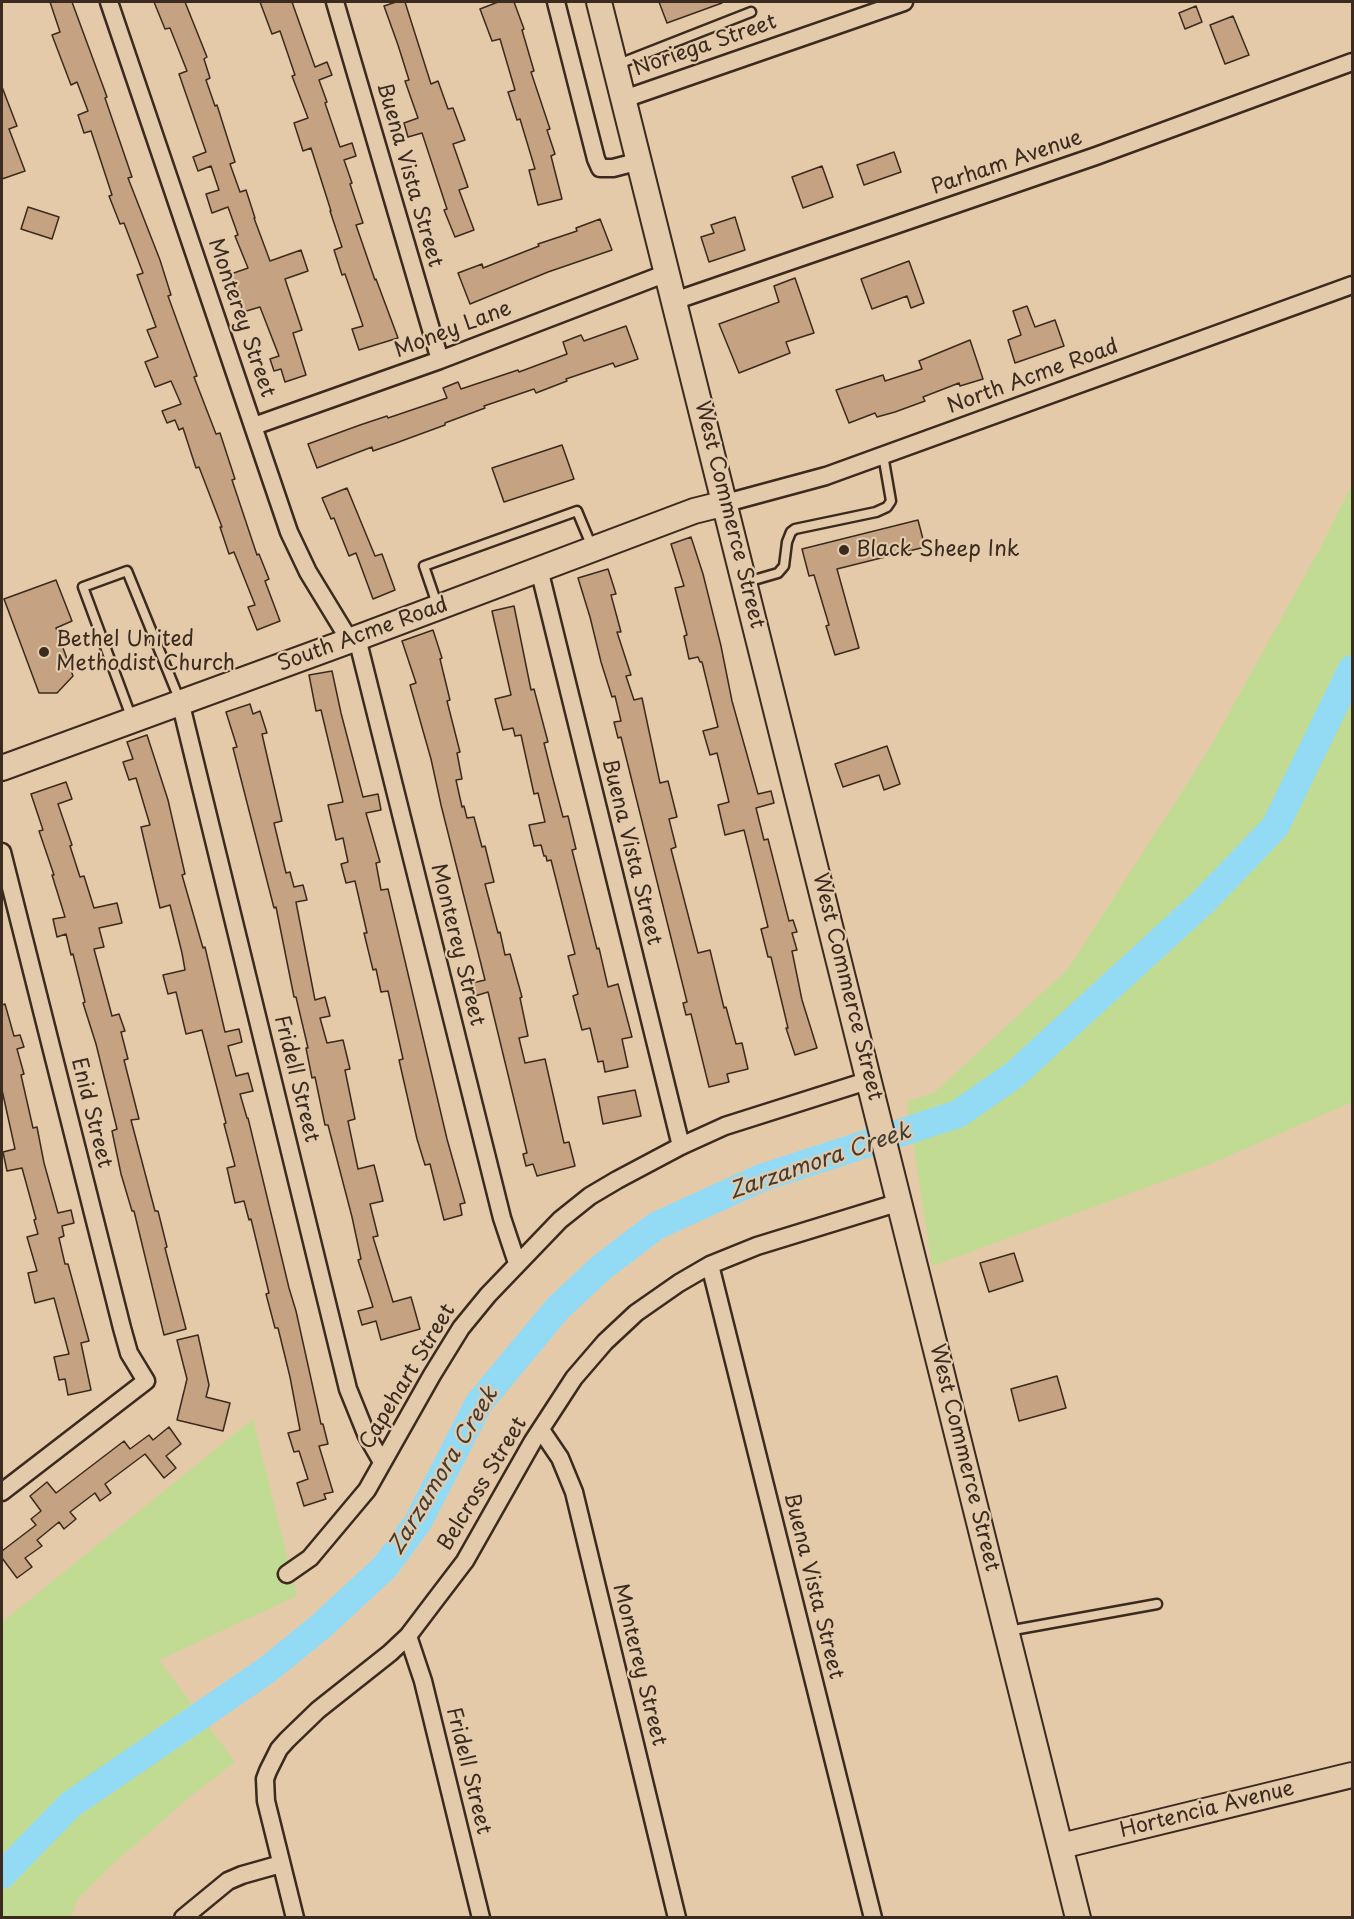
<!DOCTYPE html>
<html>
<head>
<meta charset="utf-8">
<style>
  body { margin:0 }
  #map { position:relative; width:1354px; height:1919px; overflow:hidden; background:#e5caa9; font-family:"Playpen Sans",sans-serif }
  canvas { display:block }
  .frame { position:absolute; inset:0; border:3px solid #3b2a1e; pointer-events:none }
</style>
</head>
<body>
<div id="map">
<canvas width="1354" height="1919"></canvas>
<div class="frame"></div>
</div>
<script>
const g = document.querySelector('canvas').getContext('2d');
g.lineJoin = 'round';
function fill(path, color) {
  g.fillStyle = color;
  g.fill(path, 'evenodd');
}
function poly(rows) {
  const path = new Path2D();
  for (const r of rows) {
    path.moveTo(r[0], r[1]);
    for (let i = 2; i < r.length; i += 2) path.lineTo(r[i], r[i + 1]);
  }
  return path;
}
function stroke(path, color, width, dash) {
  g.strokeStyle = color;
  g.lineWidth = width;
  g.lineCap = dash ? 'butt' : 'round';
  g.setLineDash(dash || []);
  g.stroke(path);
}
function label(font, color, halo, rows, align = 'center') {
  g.font = font + ' "Playpen Sans",sans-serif';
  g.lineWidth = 4.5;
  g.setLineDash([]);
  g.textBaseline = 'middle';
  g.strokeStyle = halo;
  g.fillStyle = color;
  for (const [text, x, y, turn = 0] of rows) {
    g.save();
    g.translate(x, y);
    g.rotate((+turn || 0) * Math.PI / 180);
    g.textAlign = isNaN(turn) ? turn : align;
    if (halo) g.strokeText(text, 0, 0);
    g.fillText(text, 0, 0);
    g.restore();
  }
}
fill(poly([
  [1352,484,1352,1102,1208,1165,932,1266,907,1102,935,1092,1068,969,1208,751,1324,541],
  [253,1419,297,1596,159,1660,235,1762,191,1796,113,1864,77,1900,71,1917,2,1918,2,1622]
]), '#c1db92');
stroke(poly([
  [2,1875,70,1805,267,1670,320,1627,385,1567,418,1522,479,1403,558,1308,602,1267,656,1226,761,1178,958,1114,1014,1075,1203,902,1275,827,1352,669]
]), '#93dbf5', 28);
const building = poly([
  [50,2,72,2,107,97,105,98,132,177,128,178,160,260,171,295,168,296,197,376,194,377,216,434,220,433,235,479,232,480,257,555,259,554,269,579,265,581,280,621,257,630,248,607,255,605,234,552,229,554,220,527,222,527,199,467,196,468,183,428,179,430,175,420,167,423,162,411,181,404,171,381,155,387,145,362,158,357,147,330,156,327,137,275,143,273,124,223,120,224,109,196,112,195,91,131,84,133,78,115,88,111,77,82,71,85,52,35,60,32,50,2],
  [154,2,185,2,207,57,204,59,210,78,206,80,215,106,217,105,235,162,230,164,240,192,246,190,255,218,254,218,270,261,301,250,308,271,285,279,302,330,293,333,306,375,285,382,281,369,274,371,270,359,279,356,260,307,243,312,231,274,248,268,235,236,238,235,228,207,212,213,206,194,219,190,211,166,198,171,193,157,206,152,179,74,187,71,170,28,165,29,154,2],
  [260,2,292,2,315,67,327,62,332,75,319,80,327,102,325,103,340,147,352,143,356,156,344,160,352,183,350,184,363,223,356,225,375,280,376,279,398,338,359,350,352,329,363,326,345,274,342,275,334,250,342,247,330,211,331,211,311,148,303,151,294,123,308,118,292,76,295,75,280,31,272,34,260,2],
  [396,2,405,2,431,84,438,81,448,109,453,108,465,140,453,144,468,187,459,190,474,230,455,237,444,210,447,209,422,133,408,137,404,123,418,118,405,81,409,80,398,45,384,6,396,2],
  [498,2,514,2,524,29,522,30,534,71,531,72,550,129,547,130,555,154,551,156,562,199,538,205,529,170,535,169,520,119,517,120,508,92,515,90,500,39,492,41,480,9,498,2],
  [659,2,722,2,722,3,667,23,659,2],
  [1196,6,1202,22,1185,29,1179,13,1196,6],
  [1233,16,1249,55,1225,64,1210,25,1233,16],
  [2,87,17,126,9,129,25,171,2,179,2,87],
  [894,152,901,172,864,185,857,165,894,152],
  [822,166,833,197,803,208,792,177,822,166],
  [28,207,59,217,52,239,21,229,28,207],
  [735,217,745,250,709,262,701,237,714,233,711,225,735,217],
  [600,219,612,250,548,272,470,304,458,273,482,264,483,268,539,246,538,244,577,231,576,228,600,219],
  [909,261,924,303,911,308,907,296,872,309,861,279,909,261],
  [795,278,814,333,786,342,790,353,739,373,719,324,779,302,774,286,795,278],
  [1027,306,1035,327,1055,320,1064,346,1015,363,1008,340,1021,335,1013,311,1027,306],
  [626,326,638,359,615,367,613,363,566,379,567,381,536,393,534,389,484,406,485,408,445,423,445,425,396,443,373,451,372,447,317,468,308,444,360,425,387,416,388,418,447,398,443,388,458,382,461,389,518,370,519,372,567,354,563,342,581,335,584,341,626,326],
  [970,340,983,379,960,386,959,383,923,397,925,401,895,412,877,417,875,413,849,423,836,390,883,375,885,381,922,369,919,361,970,340],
  [562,445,574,479,504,502,492,468,562,445],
  [347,488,375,556,382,554,395,590,373,599,356,553,349,556,334,518,331,519,322,498,347,488],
  [918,520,925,547,837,569,859,648,835,655,826,626,829,625,814,575,809,576,802,549,918,520],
  [691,537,703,574,721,646,732,701,758,794,771,791,774,803,756,808,764,840,768,839,789,921,793,920,797,932,792,933,797,950,792,951,802,1000,817,1048,795,1055,786,1028,788,1028,771,957,768,957,761,929,768,927,744,830,725,835,718,805,729,802,717,753,710,755,703,731,718,727,702,662,700,662,698,657,689,659,684,636,687,635,675,588,684,586,671,544,691,537],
  [608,569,616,594,611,595,621,632,617,632,631,675,626,676,634,700,642,698,660,783,668,781,677,817,669,819,676,847,671,849,698,953,710,950,724,1008,726,1007,736,1044,742,1043,748,1069,727,1074,729,1082,709,1087,691,1014,686,1015,683,1003,687,1002,621,737,618,738,614,722,621,721,615,696,612,697,601,662,590,617,578,578,608,569],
  [56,580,72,621,56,628,73,676,57,693,39,693,4,599,56,580],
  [514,606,531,690,534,689,548,742,544,743,552,775,563,817,568,816,576,849,572,850,597,949,599,948,608,987,618,984,632,1037,622,1039,628,1067,605,1072,603,1061,598,1062,590,1028,582,1030,573,996,578,994,568,956,575,954,551,860,547,861,546,856,544,856,541,845,534,846,529,825,545,822,538,793,534,794,521,735,515,736,513,728,503,730,495,699,511,695,492,611,514,606],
  [433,630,442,658,440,659,450,700,447,701,460,752,457,753,462,779,456,780,462,807,464,806,467,818,474,817,482,847,485,846,494,882,485,884,498,933,500,932,505,955,510,954,522,997,520,998,528,1036,519,1038,525,1063,545,1059,564,1143,569,1142,575,1166,537,1176,533,1164,526,1166,523,1154,527,1153,488,992,475,996,472,983,485,980,441,805,431,759,410,685,416,683,402,641,433,630],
  [332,671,341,713,363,797,378,794,381,810,366,813,380,862,376,863,381,890,388,889,447,1139,465,1203,460,1204,462,1215,444,1220,430,1164,425,1165,417,1139,399,1060,403,1059,388,991,381,992,376,969,373,970,364,933,367,933,355,881,346,883,341,864,348,862,343,838,336,840,328,805,343,802,321,710,316,711,309,675,332,671],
  [250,704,253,714,260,711,267,733,262,734,282,821,274,823,286,873,290,872,294,887,303,885,307,900,296,902,315,1000,325,997,330,1016,320,1018,327,1043,343,1040,350,1069,345,1070,355,1119,348,1121,358,1169,374,1165,383,1201,370,1204,378,1236,373,1237,393,1302,411,1297,420,1329,381,1340,376,1321,362,1325,358,1311,373,1307,358,1260,361,1259,352,1217,328,1125,325,1125,315,1077,312,1078,306,1048,308,1048,296,997,294,997,276,907,274,908,233,748,237,747,226,712,250,704],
  [147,735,168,800,185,874,182,875,203,948,205,947,225,1032,239,1029,242,1042,228,1046,236,1076,248,1073,253,1091,240,1094,247,1118,248,1118,289,1288,296,1311,321,1424,323,1424,328,1444,319,1446,333,1492,324,1494,326,1499,304,1506,297,1483,308,1479,299,1451,294,1452,288,1433,300,1430,290,1377,278,1328,275,1328,266,1294,269,1293,251,1219,249,1220,244,1201,235,1203,227,1168,235,1166,224,1124,226,1123,202,1030,186,1034,176,992,168,994,163,975,185,970,182,953,170,905,160,908,141,827,150,825,136,778,129,780,123,762,133,759,127,742,147,735],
  [887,746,900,784,884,790,879,775,843,787,835,764,887,746],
  [66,782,72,799,58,804,72,845,70,846,80,877,84,876,94,908,117,903,122,923,99,928,104,947,94,949,112,1016,119,1014,125,1031,121,1032,128,1059,124,1060,139,1119,131,1120,155,1211,158,1211,167,1247,165,1248,186,1329,164,1335,134,1211,132,1211,121,1174,112,1131,117,1129,96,1044,83,1003,85,1002,73,954,71,955,66,934,57,937,53,919,65,917,52,875,54,875,39,831,43,830,31,794,66,782],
  [5,1004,14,1036,20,1035,24,1047,17,1049,24,1074,21,1075,33,1128,37,1127,44,1163,58,1213,71,1210,74,1223,62,1226,64,1236,59,1238,65,1264,68,1264,89,1341,81,1343,91,1390,68,1395,65,1379,59,1380,54,1357,69,1354,54,1298,35,1303,28,1273,37,1271,27,1237,38,1234,34,1220,36,1219,22,1168,7,1171,3,1152,15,1149,2,1090,2,1005,5,1004],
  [635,1090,641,1116,603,1124,598,1097,635,1090],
  [1014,1253,1023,1281,989,1292,980,1263,1014,1253],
  [198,1335,209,1385,206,1397,230,1403,223,1431,177,1420,187,1379,177,1340,198,1335],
  [1057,1376,1066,1408,1019,1421,1011,1389,1057,1376],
  [169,1427,181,1444,166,1456,176,1468,164,1478,145,1454,105,1484,111,1493,100,1501,95,1493,70,1512,76,1519,64,1529,59,1522,37,1540,42,1546,25,1558,32,1567,17,1578,2,1558,2,1551,36,1525,31,1519,41,1511,30,1496,47,1482,56,1493,124,1441,130,1449,149,1435,153,1440,169,1427]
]);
fill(building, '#c5a281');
stroke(building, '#3b2a1e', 1.5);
const lane = poly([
  [616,65,751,12],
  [747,582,778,573,784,566,787,542,791,532,795,529,876,512,887,507,891,501,883,455],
  [438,607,424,566,577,511,592,547],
  [132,719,83,587,127,571,180,701],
  [1008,1631,1157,1604]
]);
const street = poly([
  [109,2,289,532,308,572,350,641],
  [335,2,440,360],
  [556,2,596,159,600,168,613,168,640,161],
  [624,99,904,2],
  [674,301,1096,156,1352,62],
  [254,426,440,360,667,273],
  [726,503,826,476,1352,285],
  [539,569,681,1146],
  [357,638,502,1218,517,1263],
  [180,701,348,1389,367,1436,382,1462],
  [2,852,122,1328,129,1353,146,1381,2,1492],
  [710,1265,873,1918],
  [541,1430,560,1458,574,1492,677,1918],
  [287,1574,310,1558,367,1490,432,1375,461,1328,488,1295,560,1220,590,1196,617,1180,681,1146,725,1126,870,1080],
  [408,1636,423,1681,481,1918],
  [183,1918,228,1881,242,1875,281,1864],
  [295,1918,266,1801,265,1779,268,1771,279,1749,287,1740,318,1710,390,1653,408,1636,433,1603,465,1561,533,1441,574,1378,605,1342,636,1313,679,1283,710,1265,757,1246,900,1202]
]);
const secondary = poly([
  [599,2,1078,1918],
  [2,768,357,638,694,511,726,503],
  [1061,1846,1352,1775]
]);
stroke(lane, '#3b2a1e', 13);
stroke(street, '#3b2a1e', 21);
stroke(secondary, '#3b2a1e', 28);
stroke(lane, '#e2caab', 8);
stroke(street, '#e2caab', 16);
stroke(secondary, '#e2caab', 24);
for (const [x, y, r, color] of [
  [844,550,6,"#3b2a1e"],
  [44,652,6,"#3b2a1e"]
]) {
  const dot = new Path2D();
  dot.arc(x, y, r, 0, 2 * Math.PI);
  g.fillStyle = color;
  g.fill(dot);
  stroke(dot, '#e2caab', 2);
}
label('21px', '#3b2a1e', '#e2caab', [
  ["Noriega Street",705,46,-19],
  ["Parham Avenue",1007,163,-19],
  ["Buena Vista Street",409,175,74],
  ["Monterey Street",241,318,71],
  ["Money Lane",453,330,-21],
  ["North Acme Road",1033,377,-20],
  ["West Commerce Street",729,515,76],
  ["South Acme Road",363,635,-20],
  ["Buena Vista Street",631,852,76],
  ["Monterey Street",457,945,76],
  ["West Commerce Street",847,987,76],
  ["Fridell Street",296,1079,76],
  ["Enid Street",91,1113,76],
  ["Capehart Street",408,1377,-59],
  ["West Commerce Street",964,1458,76],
  ["Belcross Street",483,1484,-59],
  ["Buena Vista Street",813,1586,76],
  ["Monterey Street",639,1665,76],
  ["Fridell Street",468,1771,76],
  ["Hortencia Avenue",1207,1810,-14]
]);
label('21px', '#3b2a1e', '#e2caab', [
  ["Black Sheep Ink",856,550],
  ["Bethel United",56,640],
  ["Methodist Church",56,664]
], 'left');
label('italic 22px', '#443c34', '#e2caab', [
  ["Zarzamora Creek",820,1162,-19],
  ["Zarzamora Creek",444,1471,-59]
]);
</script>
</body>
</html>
